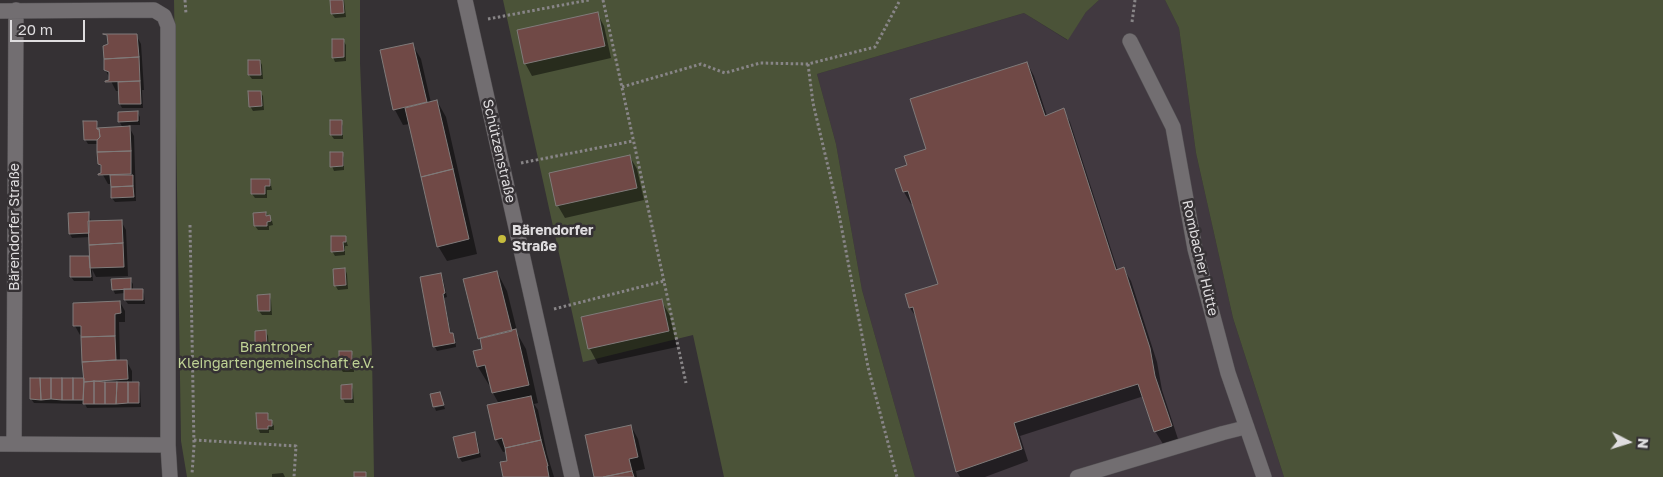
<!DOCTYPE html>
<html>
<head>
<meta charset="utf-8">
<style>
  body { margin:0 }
  #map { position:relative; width:1663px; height:477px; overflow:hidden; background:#353134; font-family:"Golos Text",sans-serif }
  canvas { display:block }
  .north { position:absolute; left:1603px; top:417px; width:50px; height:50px; -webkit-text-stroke:4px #353134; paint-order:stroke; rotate:95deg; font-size:14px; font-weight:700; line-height:20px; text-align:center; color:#dfdddf }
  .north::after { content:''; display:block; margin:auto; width:18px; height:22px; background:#dfdddf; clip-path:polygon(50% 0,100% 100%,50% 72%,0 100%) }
  .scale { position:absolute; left:10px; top:20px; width:75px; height:22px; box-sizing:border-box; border:2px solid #dfdddf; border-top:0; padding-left:6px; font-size:15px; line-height:18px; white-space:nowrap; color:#dfdddf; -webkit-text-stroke:4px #353134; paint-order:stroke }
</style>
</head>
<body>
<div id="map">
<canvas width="1663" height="477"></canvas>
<div class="north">N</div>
<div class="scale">20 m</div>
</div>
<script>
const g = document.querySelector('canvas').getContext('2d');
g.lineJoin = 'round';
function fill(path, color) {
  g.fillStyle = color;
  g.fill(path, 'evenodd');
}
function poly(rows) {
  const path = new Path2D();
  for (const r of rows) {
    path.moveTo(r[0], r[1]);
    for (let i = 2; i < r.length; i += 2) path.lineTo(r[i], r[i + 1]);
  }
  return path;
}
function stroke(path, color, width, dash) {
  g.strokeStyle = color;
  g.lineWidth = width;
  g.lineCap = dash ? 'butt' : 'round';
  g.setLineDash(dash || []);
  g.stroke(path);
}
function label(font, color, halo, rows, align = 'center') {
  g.font = font + ' "Golos Text",sans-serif';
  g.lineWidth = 5;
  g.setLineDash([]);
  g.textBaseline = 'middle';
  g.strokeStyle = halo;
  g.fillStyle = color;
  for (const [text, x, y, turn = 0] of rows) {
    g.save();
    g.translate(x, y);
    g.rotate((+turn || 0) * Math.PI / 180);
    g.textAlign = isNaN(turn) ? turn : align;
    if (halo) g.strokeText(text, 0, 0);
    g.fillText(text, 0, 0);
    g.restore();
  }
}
fill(poly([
  [1099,0,1165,0,1179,28,1196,153,1233,318,1284,477,915,477,862,290,836,144,817,74,1024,13,1067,40,1086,12]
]), '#413940');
fill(poly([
  [174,0,360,0,360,63,372,355,374,477,187,477,181,441],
  [503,0,1099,0,1086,12,1068,40,1024,13,817,74,836,144,862,290,915,477,724,477,693,335,583,362],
  [1165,0,1663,0,1663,477,1284,477,1233,318,1196,153,1179,28]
]), '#4b5338');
fill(poly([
  [331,0,344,0,346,17,335,18,332,14],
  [597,13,604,26,611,58,532,76,525,63],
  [136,35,141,44,144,90,142,90,143,108,122,108,120,104,120,91,116,91,105,69,109,45],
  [343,40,346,45,346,61,335,62,333,57],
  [412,44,421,59,431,103,437,101,446,117,477,254,447,261,438,246,410,124,403,125,395,110,381,51],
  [249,61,260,61,262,65,263,79,252,79,249,75],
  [1027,63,1034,76,1047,116,1063,110,1070,122,1118,271,1124,269,1131,281,1157,362,1162,390,1178,439,1163,444,1155,431,1144,396,1020,436,1028,461,985,477,960,477,957,472,918,320,910,308,906,295,940,284,913,204,911,204,904,192,897,170,909,166],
  [260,92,263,96,264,110,253,111,250,106],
  [137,112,140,117,140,125,128,125,134,136,136,201,115,202,112,198,112,184,108,184,103,175,103,170,99,164,98,144,88,144,85,139,96,122,99,129,123,128,119,121],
  [341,122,343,126,343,139,334,139,331,135],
  [342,153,344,158,344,170,334,171,332,166],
  [630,157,637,169,644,200,565,218,558,206,550,174],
  [269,180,271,185,272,190,267,190,267,198,255,198,252,194],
  [266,213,272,221,273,225,269,226,269,230,258,230,255,226,255,214],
  [89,214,91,222,121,221,126,230,128,276,96,277,92,269,93,281,74,281,71,277,71,258,88,257,91,261,90,237,72,238,70,234],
  [345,238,348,246,345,246,345,255,335,256,332,251],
  [345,269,347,274,348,289,338,290,335,285],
  [497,272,507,291,518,335,526,349,538,403,534,404,538,410,547,454,554,477,504,477,509,462,507,451,503,452,496,439,499,404,493,393,491,384,489,385,478,367,484,350,479,338],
  [441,275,443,279,447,297,444,298,451,334,455,338,456,347,437,351,435,347],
  [130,280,133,284,133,290,142,290,144,294,145,304,128,304,125,300,125,293,115,294,113,289],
  [269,295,271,300,272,315,262,315,259,311],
  [661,300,670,316,677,347,598,364,590,349,582,318],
  [120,302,125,311,125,322,119,322,120,362,127,362,132,371,132,383,138,383,140,387,141,407,87,408,85,404,34,403,31,399,85,379,82,335,80,335,75,326],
  [266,332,268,336,269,350,259,350,257,346],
  [351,352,353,356,354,372,343,372,340,368],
  [351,385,353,390,354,403,345,403,343,399],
  [444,406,445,409,436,411,435,408],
  [267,414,269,422,271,421,274,426,274,430,269,430,269,433,260,433,258,428],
  [631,426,638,439,645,469,636,471,637,477,596,477],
  [474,433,477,438,481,457,462,462,459,457],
  [283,473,285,477,272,477,272,474]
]), '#0007');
const building = poly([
  [330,0,343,0,344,13,331,14,330,0],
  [598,12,605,46,524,64,517,30,598,12],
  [103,34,137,34,139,57,104,59,103,46,108,44,107,35,103,34],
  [332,39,344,39,344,57,332,58,332,39],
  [413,43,427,102,393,110,380,50,413,43],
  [139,57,140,81,105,82,105,81,109,80,109,72,104,70,104,59,139,57],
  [248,60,260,60,261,75,248,75,248,60],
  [1027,62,1045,116,1064,108,1116,270,1124,267,1150,348,1155,376,1172,426,1154,432,1138,384,1014,423,1022,449,956,472,913,307,909,308,905,294,938,284,908,191,903,192,895,169,907,165,904,156,926,149,910,99,1027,62],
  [140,81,141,104,119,104,118,82,140,81],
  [248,91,261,91,262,106,249,107,248,91],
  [437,100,453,169,421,177,405,108,437,100],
  [138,111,138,121,118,122,118,112,138,111],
  [330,120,342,120,342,135,330,135,330,120],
  [83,121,97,121,97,129,99,129,100,137,97,140,84,140,83,121],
  [130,126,131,151,97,152,97,140,100,137,99,129,97,129,97,128,130,126],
  [131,151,131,174,98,175,98,174,101,173,101,165,98,164,97,152,131,151],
  [330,152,343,152,343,166,330,167,330,152],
  [630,155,637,188,556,206,549,173,630,155],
  [453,169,469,239,437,247,421,177,453,169],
  [110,175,133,175,133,186,111,187,110,175],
  [251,179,270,179,270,186,265,186,265,194,251,194,251,179],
  [133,186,134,197,111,198,111,187,133,186],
  [89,212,89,233,69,234,68,213,89,212],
  [266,212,266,216,270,215,271,221,267,222,267,226,254,226,253,213,266,212],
  [122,220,123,243,89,245,88,221,122,220],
  [331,236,346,236,346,242,343,242,344,251,331,252,331,236],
  [123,243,124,267,90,268,89,245,123,243],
  [70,256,89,256,91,277,70,277,70,256],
  [345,268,346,285,334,286,333,269,345,268],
  [497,271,512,331,478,339,463,279,497,271],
  [441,273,445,293,443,294,450,333,453,333,455,343,433,347,420,277,441,273],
  [131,278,131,289,112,290,111,279,131,278],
  [124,289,143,289,143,300,124,300,124,289],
  [270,294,270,311,258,311,257,295,270,294],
  [662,299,669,331,588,349,581,317,662,299],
  [120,301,121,313,115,314,115,336,81,337,81,326,73,326,73,303,120,301],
  [516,329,529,385,492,393,485,365,477,367,473,351,482,349,480,338,516,329],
  [266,330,267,346,255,346,255,331,266,330],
  [115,336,116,360,82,362,81,337,115,336],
  [339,351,352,351,352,368,339,368,339,351],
  [116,360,127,360,128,379,84,382,82,362,116,360],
  [30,378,40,378,41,400,30,399,30,378],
  [40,378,51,378,51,399,41,400,40,378],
  [51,378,62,378,62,400,51,399,51,378],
  [62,378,73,378,73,400,62,400,62,378],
  [73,378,84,378,83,400,73,400,73,378],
  [94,381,105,382,105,404,94,404,94,381],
  [94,381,94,404,83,404,84,382,94,381],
  [105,382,117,382,116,404,105,404,105,382],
  [117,382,128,382,128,403,116,404,117,382],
  [128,382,139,382,139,403,128,403,128,382],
  [352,384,352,399,341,399,341,385,352,384],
  [440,392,444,405,433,407,430,394,440,392],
  [531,396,541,440,505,448,502,438,495,440,487,405,531,396],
  [256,413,268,413,268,420,272,420,272,426,268,426,268,429,257,429,256,413],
  [631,425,638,457,629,459,632,471,603,477,594,477,585,435,631,425],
  [475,432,479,453,458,458,453,437,475,432],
  [541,440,548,466,547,466,549,477,503,477,500,462,507,461,505,448,541,440],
  [632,471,634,477,603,477,632,471],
  [354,472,366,472,366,477,354,477,354,472]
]);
fill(building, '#704946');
stroke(building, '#807b7a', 1);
const service = poly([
  [1077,477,1223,433,1247,427]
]);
const minor = poly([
  [0,11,154,10,164,16,168,26,168,445],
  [1130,41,1173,127,1195,249,1228,373,1264,477],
  [0,444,168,445,170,477],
  [14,444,16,10]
]);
const tertiary = poly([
  [465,0,572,477]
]);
stroke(service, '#535053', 15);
stroke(minor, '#535053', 16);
stroke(tertiary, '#535053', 16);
stroke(poly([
  [185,0,186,14],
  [603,0,686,383],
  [488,19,589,0],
  [1132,22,1135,0],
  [808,64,813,103,838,209,868,367,897,477],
  [622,87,701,64,725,73,760,63,808,64,875,47,900,0],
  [521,163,633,141],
  [190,225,194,446,192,474],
  [554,309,664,281],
  [194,440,296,446,294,477]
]), '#888587', 3, [2.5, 2.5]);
stroke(service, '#726e71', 14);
stroke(minor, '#726e71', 15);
stroke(tertiary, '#726e71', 15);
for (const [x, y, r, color] of [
  [502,239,5,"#c6bc3d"]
]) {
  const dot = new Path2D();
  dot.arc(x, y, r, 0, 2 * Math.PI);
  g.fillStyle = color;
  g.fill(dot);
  stroke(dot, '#353134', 2);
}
label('14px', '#dfdddf', '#353134', [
  ["Schützenstraße",499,151,77],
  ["Bärendorfer Straße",15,227,-90],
  ["Rombacher Hütte",1200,258,77]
]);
label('bold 14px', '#dfdddf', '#353134', [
  ["Bärendorfer",512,231],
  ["Straße",512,247]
], 'left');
label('14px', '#bfd294', '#353134', [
  ["Brantroper",276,348],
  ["Kleingartengemeinschaft e.V.",276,364]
]);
</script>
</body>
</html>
